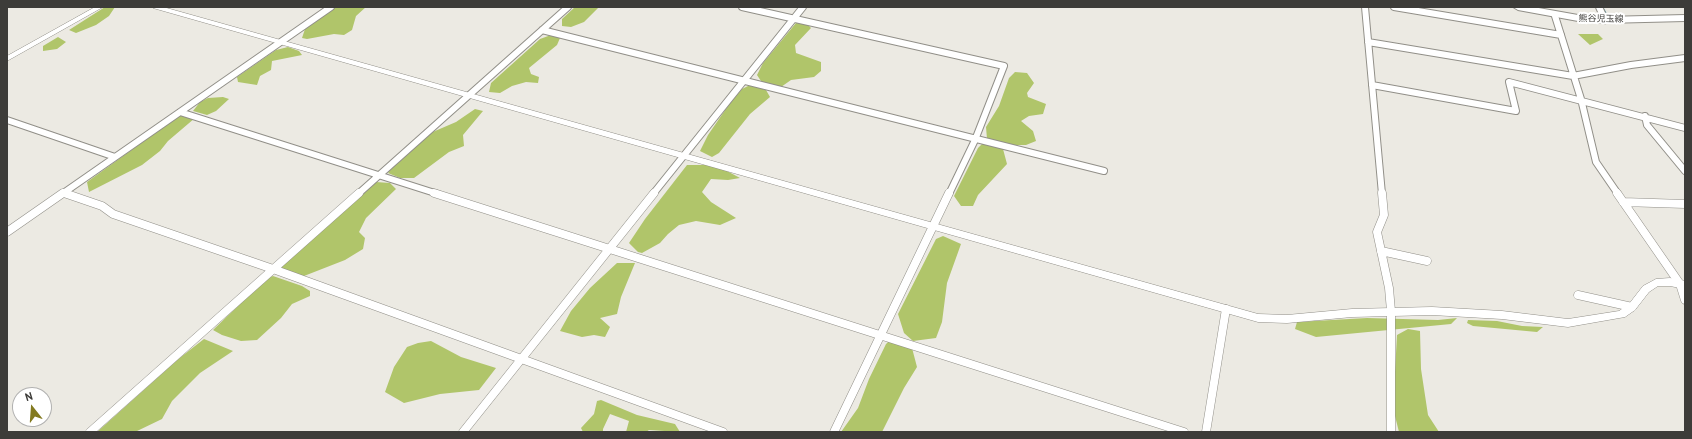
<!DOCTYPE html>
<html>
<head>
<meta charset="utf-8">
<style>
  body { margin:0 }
  #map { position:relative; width:1692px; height:439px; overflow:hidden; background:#eceae3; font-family:"PT Sans",sans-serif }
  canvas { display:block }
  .frame { position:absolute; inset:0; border:8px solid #3d3c39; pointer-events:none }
  .north { position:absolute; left:12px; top:387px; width:40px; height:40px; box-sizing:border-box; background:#fff; border:1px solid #b1b1b0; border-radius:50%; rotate:343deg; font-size:11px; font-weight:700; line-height:16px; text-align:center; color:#3d3c39 }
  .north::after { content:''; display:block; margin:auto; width:14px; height:18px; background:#837a20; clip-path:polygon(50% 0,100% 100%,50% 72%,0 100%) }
</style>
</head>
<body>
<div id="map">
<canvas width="1692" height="439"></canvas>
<div class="frame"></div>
<div class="north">N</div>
</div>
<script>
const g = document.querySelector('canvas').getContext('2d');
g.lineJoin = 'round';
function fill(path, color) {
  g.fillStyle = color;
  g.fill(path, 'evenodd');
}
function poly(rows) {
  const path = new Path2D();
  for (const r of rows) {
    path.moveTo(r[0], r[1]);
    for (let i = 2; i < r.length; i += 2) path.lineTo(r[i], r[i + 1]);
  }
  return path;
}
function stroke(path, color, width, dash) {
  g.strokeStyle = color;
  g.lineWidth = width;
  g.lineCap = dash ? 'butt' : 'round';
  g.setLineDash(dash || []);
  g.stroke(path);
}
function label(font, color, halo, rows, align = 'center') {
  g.font = font + ' "PT Sans","Noto Sans JP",sans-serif';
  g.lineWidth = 4;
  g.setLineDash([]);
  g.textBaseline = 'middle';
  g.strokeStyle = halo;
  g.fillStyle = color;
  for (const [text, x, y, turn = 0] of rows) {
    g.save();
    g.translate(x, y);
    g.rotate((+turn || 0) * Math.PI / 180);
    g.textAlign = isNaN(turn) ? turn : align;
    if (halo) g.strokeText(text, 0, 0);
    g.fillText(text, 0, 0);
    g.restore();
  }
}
fill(poly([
  [105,7,115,7,109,16,96,25,76,33,69,30],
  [336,7,366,7,356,16,352,30,344,35,334,34,307,39,302,38,305,29],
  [575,7,599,7,584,22,571,27,562,26,562,19],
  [796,23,807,24,811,28,795,45,796,53,821,62,821,71,814,77,791,80,781,87,763,84,757,75,763,63],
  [1578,34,1598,34,1603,39,1590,45],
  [551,35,560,38,557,45,529,68,531,74,539,77,538,83,526,82,512,86,500,93,489,92,491,83,540,39],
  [58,37,66,42,57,49,43,51,43,46],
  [288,47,299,51,302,55,272,61,271,70,260,76,257,85,238,82,237,77,276,50],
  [1015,72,1027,73,1034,83,1027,93,1028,97,1046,104,1043,114,1029,116,1021,121,1033,131,1036,141,1026,145,1007,145,987,139,986,127,999,106,1009,78],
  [750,85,766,90,770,97,750,114,719,153,712,157,700,151,708,135,730,103,742,89],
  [223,97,229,99,216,111,207,115,193,111,200,102,208,98],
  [475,109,483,111,463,135,464,146,449,152,414,178,400,178,388,173,395,163,428,134,456,122],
  [180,115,195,118,168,141,160,151,142,165,89,192,87,182],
  [989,143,1003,149,1007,164,978,195,973,206,961,206,954,196,978,148,982,144],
  [687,165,707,165,727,171,740,178,728,180,711,179,702,192,711,202,736,218,720,225,696,221,679,225,668,234,660,243,642,253,638,252,629,243,645,219],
  [376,182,390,183,396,189,366,218,359,232,365,238,363,249,345,260,304,276,292,275,277,268,367,188],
  [943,236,961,244,947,283,942,322,936,338,913,341,904,333,898,314,936,239],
  [617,263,635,263,621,297,617,314,600,318,610,327,605,337,594,335,582,337,560,331,571,311,590,288],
  [273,276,302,286,310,291,310,296,292,304,281,318,257,340,241,341,222,335,213,330,266,279],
  [1367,318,1438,320,1457,318,1451,324,1316,337,1295,329,1297,322],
  [1468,320,1497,321,1522,326,1543,327,1537,332,1473,326,1467,323],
  [1408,329,1420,331,1421,369,1428,415,1439,432,1399,432,1393,408,1397,335],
  [892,338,912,348,917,367,904,388,882,432,841,432,858,408,869,379,886,344],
  [204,339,233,351,200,373,172,401,162,419,135,432,97,432,177,360],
  [431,341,461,357,496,368,479,390,440,394,404,403,385,392,394,367,407,347,418,343],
  [601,400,637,415,675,424,680,432,649,430,646,432,626,432,629,421,610,414,603,429,603,432,583,432,581,428,594,414,597,401]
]), '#b0c56a');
stroke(poly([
  [1602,7,1606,14]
]), '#3c97ae', 2);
const minorFar1 = poly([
  [742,7,1004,66,975,140,949,194],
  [1365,7,1382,194],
  [1394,7,1561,35],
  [1599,7,1605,20],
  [1555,16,1581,99,1596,162,1618,194],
  [542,30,1104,171],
  [1368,42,1573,76,1631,65,1685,58],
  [1372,85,1516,111,1509,82,1685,128],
  [180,112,438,194],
  [1645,116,1647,125,1685,171],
  [7,120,115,157],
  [64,193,67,194],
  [62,194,331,7],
  [358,194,568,7],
  [653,194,803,7]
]);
const minor = poly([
  [64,193,102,206,113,214,273,269,723,432],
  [434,193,1184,432],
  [1382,193,1384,215,1377,232,1389,288,1391,311,1391,432],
  [1617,193,1680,284,1685,300],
  [1623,202,1685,204],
  [7,232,63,193],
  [1381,251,1427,261],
  [1578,295,1632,307],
  [90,432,359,193],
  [463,432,654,193],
  [834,432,949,193],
  [1206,432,1226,309]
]);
const tertiary = poly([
  [95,7,103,7,7,61,7,56,95,7],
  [152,7,163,7,1258,314,1287,315,1352,309,1432,307,1502,311,1568,319,1619,311,1629,304,1643,286,1656,279,1670,278,1685,281,1685,289,1670,286,1658,286,1649,292,1635,310,1625,317,1568,327,1502,319,1432,315,1352,317,1287,323,1258,322,153,8,152,7]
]);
const primary = poly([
  [1513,7,1533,7,1578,15,1605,17,1685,15,1685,21,1605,23,1578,21,1518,10,1513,7]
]);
stroke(minorFar1, '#918f88', 8);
stroke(minor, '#918f88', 9);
stroke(tertiary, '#918f88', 1);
stroke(primary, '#918f88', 2);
stroke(minorFar1, '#fff', 6);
stroke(minor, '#fff', 8);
fill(tertiary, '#fff');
fill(primary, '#fff');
label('9px', '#3d3c39', '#fff', [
  ["熊谷児玉線",1601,19,1]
]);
</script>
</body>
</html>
